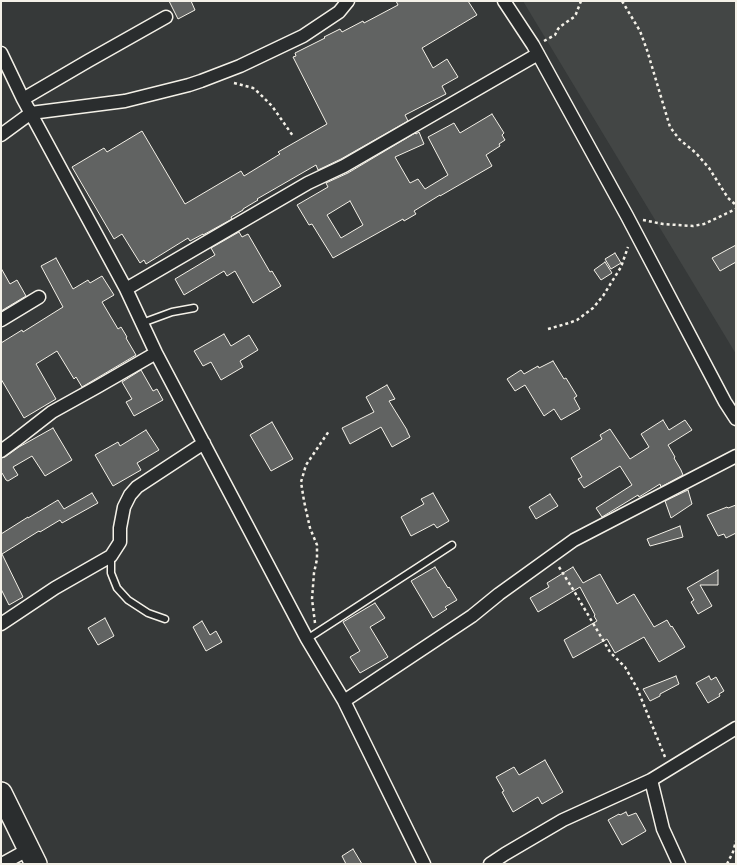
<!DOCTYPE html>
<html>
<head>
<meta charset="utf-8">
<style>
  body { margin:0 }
  #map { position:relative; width:737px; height:865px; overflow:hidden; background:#363939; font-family:"Gochi Hand",sans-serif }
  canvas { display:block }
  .frame { position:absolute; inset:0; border:2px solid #f4f1e8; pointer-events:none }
</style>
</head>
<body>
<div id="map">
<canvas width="737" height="865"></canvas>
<div class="frame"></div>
</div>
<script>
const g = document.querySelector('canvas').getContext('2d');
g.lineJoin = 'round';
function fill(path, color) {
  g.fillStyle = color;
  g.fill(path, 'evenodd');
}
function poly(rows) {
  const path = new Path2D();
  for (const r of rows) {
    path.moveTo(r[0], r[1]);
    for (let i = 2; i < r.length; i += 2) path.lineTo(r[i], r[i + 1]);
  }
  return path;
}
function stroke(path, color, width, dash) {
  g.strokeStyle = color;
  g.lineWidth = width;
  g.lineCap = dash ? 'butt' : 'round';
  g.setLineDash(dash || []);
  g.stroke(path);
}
fill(poly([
  [523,1,736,1,736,354]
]), '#434645');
const building = poly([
  [169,1,191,1,195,10,178,19,169,1],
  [396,1,468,1,477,15,422,48,433,68,447,59,458,77,442,86,446,94,405,115,408,121,341,159,318,170,316,165,257,199,258,200,243,209,243,210,231,217,232,219,203,235,203,234,190,241,188,238,146,264,144,260,140,263,122,234,114,239,72,167,104,148,107,152,142,131,185,204,241,171,244,176,280,154,278,152,327,124,293,57,296,56,295,53,325,38,324,37,340,29,342,32,363,21,364,23,398,5,396,1],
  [492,114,504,133,502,135,505,140,499,144,500,146,486,155,492,166,440,196,440,195,414,211,416,214,404,221,403,219,333,258,312,224,309,225,297,205,328,187,326,183,348,173,415,133,416,134,419,132,424,144,395,157,410,183,418,179,425,189,448,175,428,137,454,123,460,133,492,114],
  [350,201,363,225,341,238,327,215,350,201],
  [239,232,242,237,248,234,270,272,272,271,281,286,253,303,235,271,227,276,224,271,184,295,175,279,215,255,211,248,239,232],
  [736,245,736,262,720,271,712,258,736,245],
  [615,253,621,263,611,269,605,259,615,253],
  [56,258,73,289,88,280,90,283,102,276,114,295,102,302,118,329,121,327,127,337,126,338,136,355,82,387,76,377,74,379,57,351,36,364,56,399,24,418,1,379,1,343,22,330,23,332,63,307,41,266,56,258],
  [605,262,612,273,601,280,594,270,605,262],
  [1,268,10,284,17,280,26,296,1,311,1,268],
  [224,334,231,346,249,335,258,350,240,361,243,367,221,380,211,362,203,366,194,351,224,334],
  [553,361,564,379,566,378,577,396,574,398,580,409,561,420,554,409,544,416,525,385,515,391,507,379,521,370,524,374,538,366,539,368,553,361],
  [141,370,153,391,157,389,163,400,134,416,126,402,132,399,122,382,141,370],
  [387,385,395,399,389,401,407,430,407,431,410,437,392,447,381,427,350,444,342,428,374,412,366,397,387,385],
  [663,420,669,430,685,420,692,430,668,445,675,457,674,458,681,470,683,475,661,487,660,484,639,497,638,495,602,517,596,508,632,485,620,466,584,488,578,479,582,477,571,458,602,439,600,435,610,429,630,459,649,447,641,434,663,420],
  [272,422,293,459,271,471,250,435,272,422],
  [53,428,72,460,45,476,32,456,13,467,18,475,8,481,6,480,2,473,1,474,1,458,5,457,19,447,53,428],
  [146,430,159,450,137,463,141,470,113,486,95,455,118,442,120,446,146,430],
  [688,490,692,504,671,518,665,501,688,490],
  [92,493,98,503,62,523,60,520,40,532,39,531,2,554,23,597,9,605,1,589,1,534,28,517,28,518,58,500,64,509,92,493],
  [433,493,449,521,437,528,434,524,411,536,401,517,424,504,421,499,433,493],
  [550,494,558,506,536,519,529,507,550,494],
  [736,505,736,533,726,538,724,534,718,536,707,515,727,507,728,508,736,505],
  [680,526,683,537,650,546,647,539,680,526],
  [435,567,448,588,449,587,457,600,445,607,447,609,433,618,411,581,435,567],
  [573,567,583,583,600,574,617,604,634,594,654,627,667,620,671,627,672,626,685,647,659,662,644,637,615,653,607,639,573,658,564,640,597,621,594,616,595,615,580,587,538,612,530,598,549,587,547,583,573,567],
  [718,570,718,585,700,585,712,606,698,614,691,602,694,600,687,588,718,570],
  [375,603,385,618,370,627,388,657,360,673,350,657,360,651,343,622,375,603],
  [105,618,114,636,98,645,88,628,105,618],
  [202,621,210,635,216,631,222,642,206,651,193,627,202,621],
  [676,676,679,684,660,694,660,696,650,701,643,689,676,676],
  [709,676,711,680,716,677,724,691,719,694,720,696,708,703,696,683,709,676],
  [545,760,563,792,542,804,538,797,513,812,502,792,504,791,496,777,514,767,519,775,545,760],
  [626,812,628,816,636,813,646,831,622,845,608,820,619,814,620,815,626,812],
  [353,849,362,864,346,864,342,856,353,849]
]);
fill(building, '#616362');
stroke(building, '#f4f1e8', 1);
const lane = poly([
  [142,323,172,312,194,308],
  [111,556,111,573,117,588,128,600,148,613,165,619],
  [307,639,452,545]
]);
const street = poly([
  [504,1,533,45,627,216,725,402,736,419],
  [1,53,23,99,126,289,156,353,307,639,344,701,424,864],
  [23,99,88,61,166,17],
  [1,135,31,113,125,101,189,85,201,81,240,66,303,36,339,12,348,1],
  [126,289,308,183,344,166,538,54],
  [1,320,39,297],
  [1,451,16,440,52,412,97,387,156,353],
  [1,624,55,588,111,556,120,542,120,528,124,507,130,495,137,487,204,443],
  [344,701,472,616,499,594,574,540,736,456],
  [651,780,663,829,679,864],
  [2,864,29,849],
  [490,864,505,854,563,820,651,780,736,728]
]);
const highway = poly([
  [1,793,36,864]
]);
stroke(lane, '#f4f1e8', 9);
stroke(street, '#f4f1e8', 15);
stroke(highway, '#f4f1e8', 24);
stroke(poly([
  [622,1,640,31,647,50,670,127,679,139,696,153,709,168,728,198,736,205],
  [544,41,555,35,558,29,561,26,574,17,576,14,581,1],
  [234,83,253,88,259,93,272,106,293,136],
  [643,220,663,224,693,226,704,224,736,209],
  [548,329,569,323,577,320,593,308,603,296,621,267,628,247],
  [559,567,574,591,610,652,625,667,637,688,665,757],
  [315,623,312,599,314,573,317,559,317,545,310,528,304,501,301,482,306,465,329,431],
  [727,864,733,852,736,841]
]), '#f4f1e8', 2.5, [3, 3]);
stroke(lane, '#2a2d2e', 6);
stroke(street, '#2a2d2e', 12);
stroke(highway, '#2a2d2e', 21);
</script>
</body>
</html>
